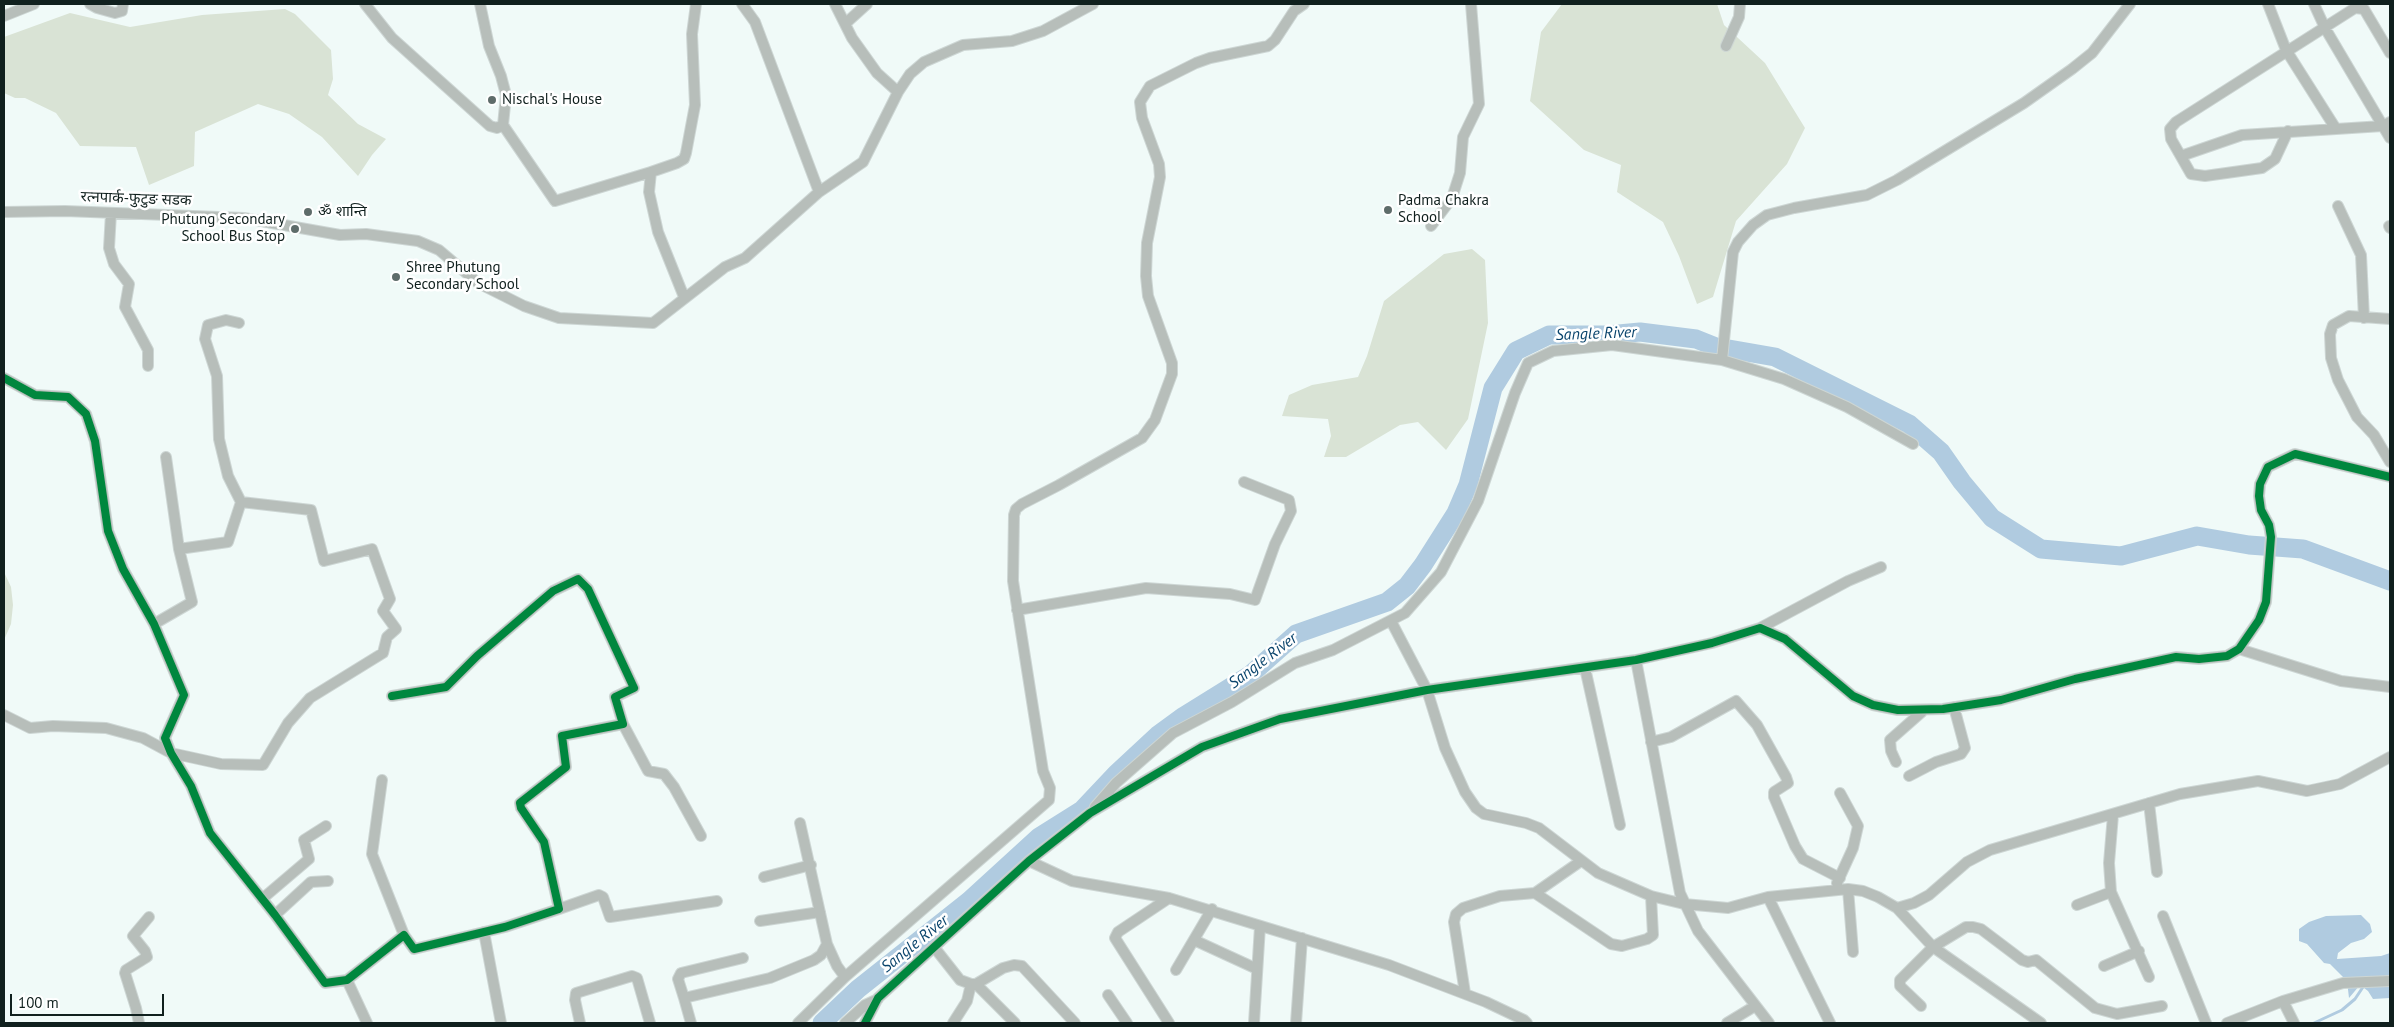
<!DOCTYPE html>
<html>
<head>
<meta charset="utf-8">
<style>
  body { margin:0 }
  #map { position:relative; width:2394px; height:1027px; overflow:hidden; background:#f0faf8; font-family:"PT Sans",sans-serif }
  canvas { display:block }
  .frame { position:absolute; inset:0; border:5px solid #10201e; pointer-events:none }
  .scale { position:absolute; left:10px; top:994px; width:154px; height:22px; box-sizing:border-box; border:2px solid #10201e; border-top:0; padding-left:6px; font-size:15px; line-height:18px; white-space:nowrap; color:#10201e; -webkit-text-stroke:4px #fff; paint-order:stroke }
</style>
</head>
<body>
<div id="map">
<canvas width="2394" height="1027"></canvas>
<div class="frame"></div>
<div class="scale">100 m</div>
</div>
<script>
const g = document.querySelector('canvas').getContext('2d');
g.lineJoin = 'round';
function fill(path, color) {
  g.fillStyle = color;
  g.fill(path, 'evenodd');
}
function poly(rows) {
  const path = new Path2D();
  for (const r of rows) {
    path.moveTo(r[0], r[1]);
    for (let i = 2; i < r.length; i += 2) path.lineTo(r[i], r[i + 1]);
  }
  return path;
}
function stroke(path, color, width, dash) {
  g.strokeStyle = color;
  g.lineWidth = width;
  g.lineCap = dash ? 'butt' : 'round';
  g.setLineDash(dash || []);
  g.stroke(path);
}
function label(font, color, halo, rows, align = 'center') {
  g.font = font + ' "PT Sans","Noto Sans Devanagari",sans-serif';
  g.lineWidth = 5;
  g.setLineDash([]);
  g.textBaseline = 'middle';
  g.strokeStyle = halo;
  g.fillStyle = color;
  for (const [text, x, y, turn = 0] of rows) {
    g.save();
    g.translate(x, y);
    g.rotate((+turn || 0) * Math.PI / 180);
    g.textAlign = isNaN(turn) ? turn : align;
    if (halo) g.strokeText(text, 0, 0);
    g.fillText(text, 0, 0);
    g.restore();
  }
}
fill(poly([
  [1562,4,1717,4,1724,25,1765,63,1805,128,1787,164,1736,221,1713,297,1697,304,1679,256,1663,222,1617,192,1621,165,1584,150,1530,101,1541,32],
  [285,9,295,14,331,50,333,79,328,95,358,124,386,139,372,155,358,176,322,137,289,114,258,104,195,132,194,166,149,185,136,147,80,146,56,113,25,98,15,98,4,93,4,37,70,13,130,27,202,15],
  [1472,249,1485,260,1488,323,1468,419,1446,450,1418,422,1400,425,1346,457,1324,457,1331,436,1328,419,1282,416,1289,395,1312,385,1358,377,1367,356,1384,301,1444,254],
  [4,572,11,587,13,605,11,624,4,640]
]), '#d9e3d5');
fill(poly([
  [2361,915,2370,924,2372,932,2364,939,2351,943,2338,953,2337,959,2381,956,2390,953,2390,998,2373,999,2368,991,2360,985,2349,998,2347,981,2330,964,2324,963,2307,944,2299,941,2299,929,2309,922,2326,916]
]), '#b0cbe0');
stroke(poly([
  [2314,1023,2342,1010,2355,999,2363,987]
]), '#b0cbe0', 3);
stroke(poly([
  [1729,349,1775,357,1909,424,1941,452,1962,482,1992,518,2041,549,2121,556,2197,536,2249,545,2303,549,2390,581],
  [822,1023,858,989,969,901,1039,837,1082,810,1116,774,1158,735,1184,716,1250,675,1296,634,1387,602,1407,586,1423,565,1456,513,1468,485,1493,388,1516,351,1549,335,1608,335,1640,332,1696,339,1716,347]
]), '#b0cbe0', 19);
const minor = poly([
  [90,4,97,8,115,13,122,11,123,4],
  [365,4,392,38,490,126,497,128,503,125,555,201,651,172],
  [480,4,489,46,501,76,506,95,503,125],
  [742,4,755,22,819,192],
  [835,4,852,38,877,73,898,92],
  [2268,4,2286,50,2336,129],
  [2314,4,2325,28,2390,138],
  [4,16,34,4],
  [846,23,867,4],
  [1726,46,1739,17,1740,4],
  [2288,131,2275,159,2262,168,2205,176,2191,174,2171,139,2170,129,2176,122,2355,8,2364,9,2390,53],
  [2181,156,2242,135,2383,126,2390,122],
  [2338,206,2361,255,2364,318],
  [4,212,65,211,244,218,340,235,366,234,418,241,439,250,478,283,524,306,559,318,653,323,725,267,745,258,819,192,863,162,898,92,910,74,924,62,963,45,1012,41,1043,31,1093,4],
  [111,213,109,248,114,264,129,284,125,307,148,350,148,366],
  [1431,226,1452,198,1460,173,1463,137,1479,104,1471,4],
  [2389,226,2390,228],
  [684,297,658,232,649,192,651,172,677,163,684,159,686,153,695,105,692,34,696,4],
  [2390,319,2349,316,2333,325,2330,334,2331,358,2338,380,2357,417,2374,435,2390,462],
  [239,323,226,320,208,325,205,339,217,376,219,439,228,476,241,502],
  [1722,360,1733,252,1738,242,1753,225,1767,215,1794,208,1867,195,1897,180,2024,103,2072,69,2092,53,2130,4],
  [4,378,35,395,68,397,86,414,95,441,108,531,123,569,154,624,184,695,165,738,171,753,191,786,210,833,275,915,325,983,347,980,404,935,414,949,505,927,559,909,544,842,521,808,520,803,566,767,562,736,623,724,615,697,634,688,588,589,578,579,553,591,477,656,446,687,392,696],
  [1017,610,1146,588,1230,594,1255,600,1275,544,1291,511,1289,500,1244,482],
  [1391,621,1427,690,1445,748,1465,792,1476,808,1484,814,1526,823,1539,828,1598,873,1651,896,1684,904,1728,908,1768,897,1848,889,1863,891,1878,897,1897,908,1933,947,2041,1023],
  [154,624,192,602,179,549],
  [1760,628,1848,581,1881,567],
  [2239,649,2341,681,2390,687],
  [1636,660,1680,893,1698,931,1769,1023],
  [1585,668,1620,825],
  [4,715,30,728,53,726,106,728,143,738,171,753,221,764,263,765,288,723,310,698,383,653,387,637,396,629,383,611,390,599,372,549,324,561,311,510,241,502,228,542,179,549,166,457],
  [623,724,648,771,664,774,674,787,701,836],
  [1651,742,1671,737,1736,701,1757,725,1786,777,1788,783,1774,792,1774,797,1795,846,1803,859,1840,878],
  [1896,762,1891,751,1890,740,1924,710],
  [1909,776,1936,762,1961,754,1965,748,1954,707],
  [382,780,372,854,404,935],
  [2149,803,2157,872],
  [1095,807,1116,783,1173,733,1232,702,1295,663,1333,650,1405,613,1441,572,1478,501,1515,393,1528,363,1553,351,1612,345,1722,360,1784,379,1847,407,1913,444],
  [2113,815,2109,863,2111,892,2149,977],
  [800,823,827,944,837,966,845,977],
  [1029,861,1072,881,1169,898,1389,965,1486,1002,1524,1020,1527,1023],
  [764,877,811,865],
  [1837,883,1853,848,1858,826,1840,793],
  [1848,889,1853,952],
  [1535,893,1611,944,1622,946,1647,939,1653,935,1651,896],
  [1768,897,1830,1023],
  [1169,898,1118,932,1115,938,1169,1023],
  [262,899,309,859,304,840,326,826],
  [2077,905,2111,892],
  [1897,908,1914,903,1929,895,1967,862,1990,850,2180,794,2258,781,2307,791,2340,784,2390,757],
  [559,909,599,895,603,897,610,917,717,901],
  [275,915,311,882,328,881],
  [2163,916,2206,1023],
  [760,921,820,912],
  [484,932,501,1023],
  [1194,940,1257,969],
  [934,947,960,980,971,984,976,984,1003,968,1014,965,1022,966,1075,1023],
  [2104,966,2139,951],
  [1176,970,1212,909],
  [347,980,367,1023],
  [976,984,1015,1023],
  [1465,993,1454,922,1456,914,1463,908,1500,896,1535,893,1581,861],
  [1108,995,1127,1023],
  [684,998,678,979,681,973,743,958],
  [2283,1001,2294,1023],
  [1921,1006,1900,986,1900,980,1933,947,1966,927,1973,927,1981,929,2022,960,2028,962,2036,960,2095,1008,2117,1014,2162,1006],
  [139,1023,136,1008,125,973,126,970,147,957,145,951,133,936,149,917],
  [580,1023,575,1000,576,993,632,976,637,978,650,1023],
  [691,1023,684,998,770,978,814,960,821,955,827,944],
  [798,1023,845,977,1049,800,1050,788,1043,771,1013,581,1014,515,1016,509,1022,504,1059,485,1142,438,1155,420,1172,374,1172,363,1148,296,1146,276,1147,243,1160,177,1159,164,1142,118,1140,102,1150,86,1196,63,1210,58,1268,46,1275,40,1294,11,1304,4],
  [845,1023,865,1005,878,999],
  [865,1023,878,998,1029,861,1090,813,1202,747,1280,719,1427,690,1636,660,1712,643,1760,628,1785,639,1853,696,1873,705,1898,710,1943,709,2001,700,2075,679,2176,657,2199,659,2227,656,2239,649,2259,620,2266,602,2271,537,2269,525,2261,510,2259,496,2260,484,2268,467,2295,454,2390,477],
  [953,1023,967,1001,971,984],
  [1254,1023,1260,926],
  [1296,1023,1302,938],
  [1727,1023,1755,1006],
  [2227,1023,2283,1001,2343,983,2390,981]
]);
stroke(minor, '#cdd6d4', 12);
stroke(minor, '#b7beba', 10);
stroke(poly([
  [4,378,35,395,68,397,86,414,95,441,108,531,123,569,154,624,184,695,165,738,171,753,191,786,210,833,275,915,325,983,347,980,404,935,414,949,505,927,559,909,544,842,521,808,520,803,566,767,562,736,623,724,615,697,634,688,588,589,578,579,553,591,477,656,446,687,392,696],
  [865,1023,878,998,1029,861,1090,813,1202,747,1280,719,1427,690,1636,660,1712,643,1760,628,1785,639,1853,696,1873,705,1898,710,1943,709,2001,700,2075,679,2176,657,2199,659,2227,656,2239,649,2259,620,2266,602,2271,537,2269,525,2261,510,2259,496,2260,484,2268,467,2295,454,2390,477]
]), '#00873e', 8);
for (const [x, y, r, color] of [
  [492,100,5,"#5e6c6a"],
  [1388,210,5,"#5e6c6a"],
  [308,212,5,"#5e6c6a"],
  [295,229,5,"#5e6c6a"],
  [396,277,5,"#5e6c6a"]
]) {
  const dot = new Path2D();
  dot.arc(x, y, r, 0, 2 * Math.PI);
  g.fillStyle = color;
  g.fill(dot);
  stroke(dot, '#fff', 2);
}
label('15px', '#10201e', '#fff', [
  ["Nischal's House",502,100],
  ["Padma Chakra",1398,201],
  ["School",1398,218],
  ["ॐ शान्ति",318,212],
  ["Phutung Secondary",285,220,"right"],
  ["School Bus Stop",285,237,"right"],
  ["Shree Phutung",406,268],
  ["Secondary School",406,285]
], 'left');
label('15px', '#10201e', '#fff', [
  ["रत्नपार्क-फुटुङ सडक",136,199,2]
]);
label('italic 16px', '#0a446c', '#fff', [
  ["Sangle River",1596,334,-2],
  ["Sangle River",1263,661,-37],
  ["Sangle River",915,944,-39]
]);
</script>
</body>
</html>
